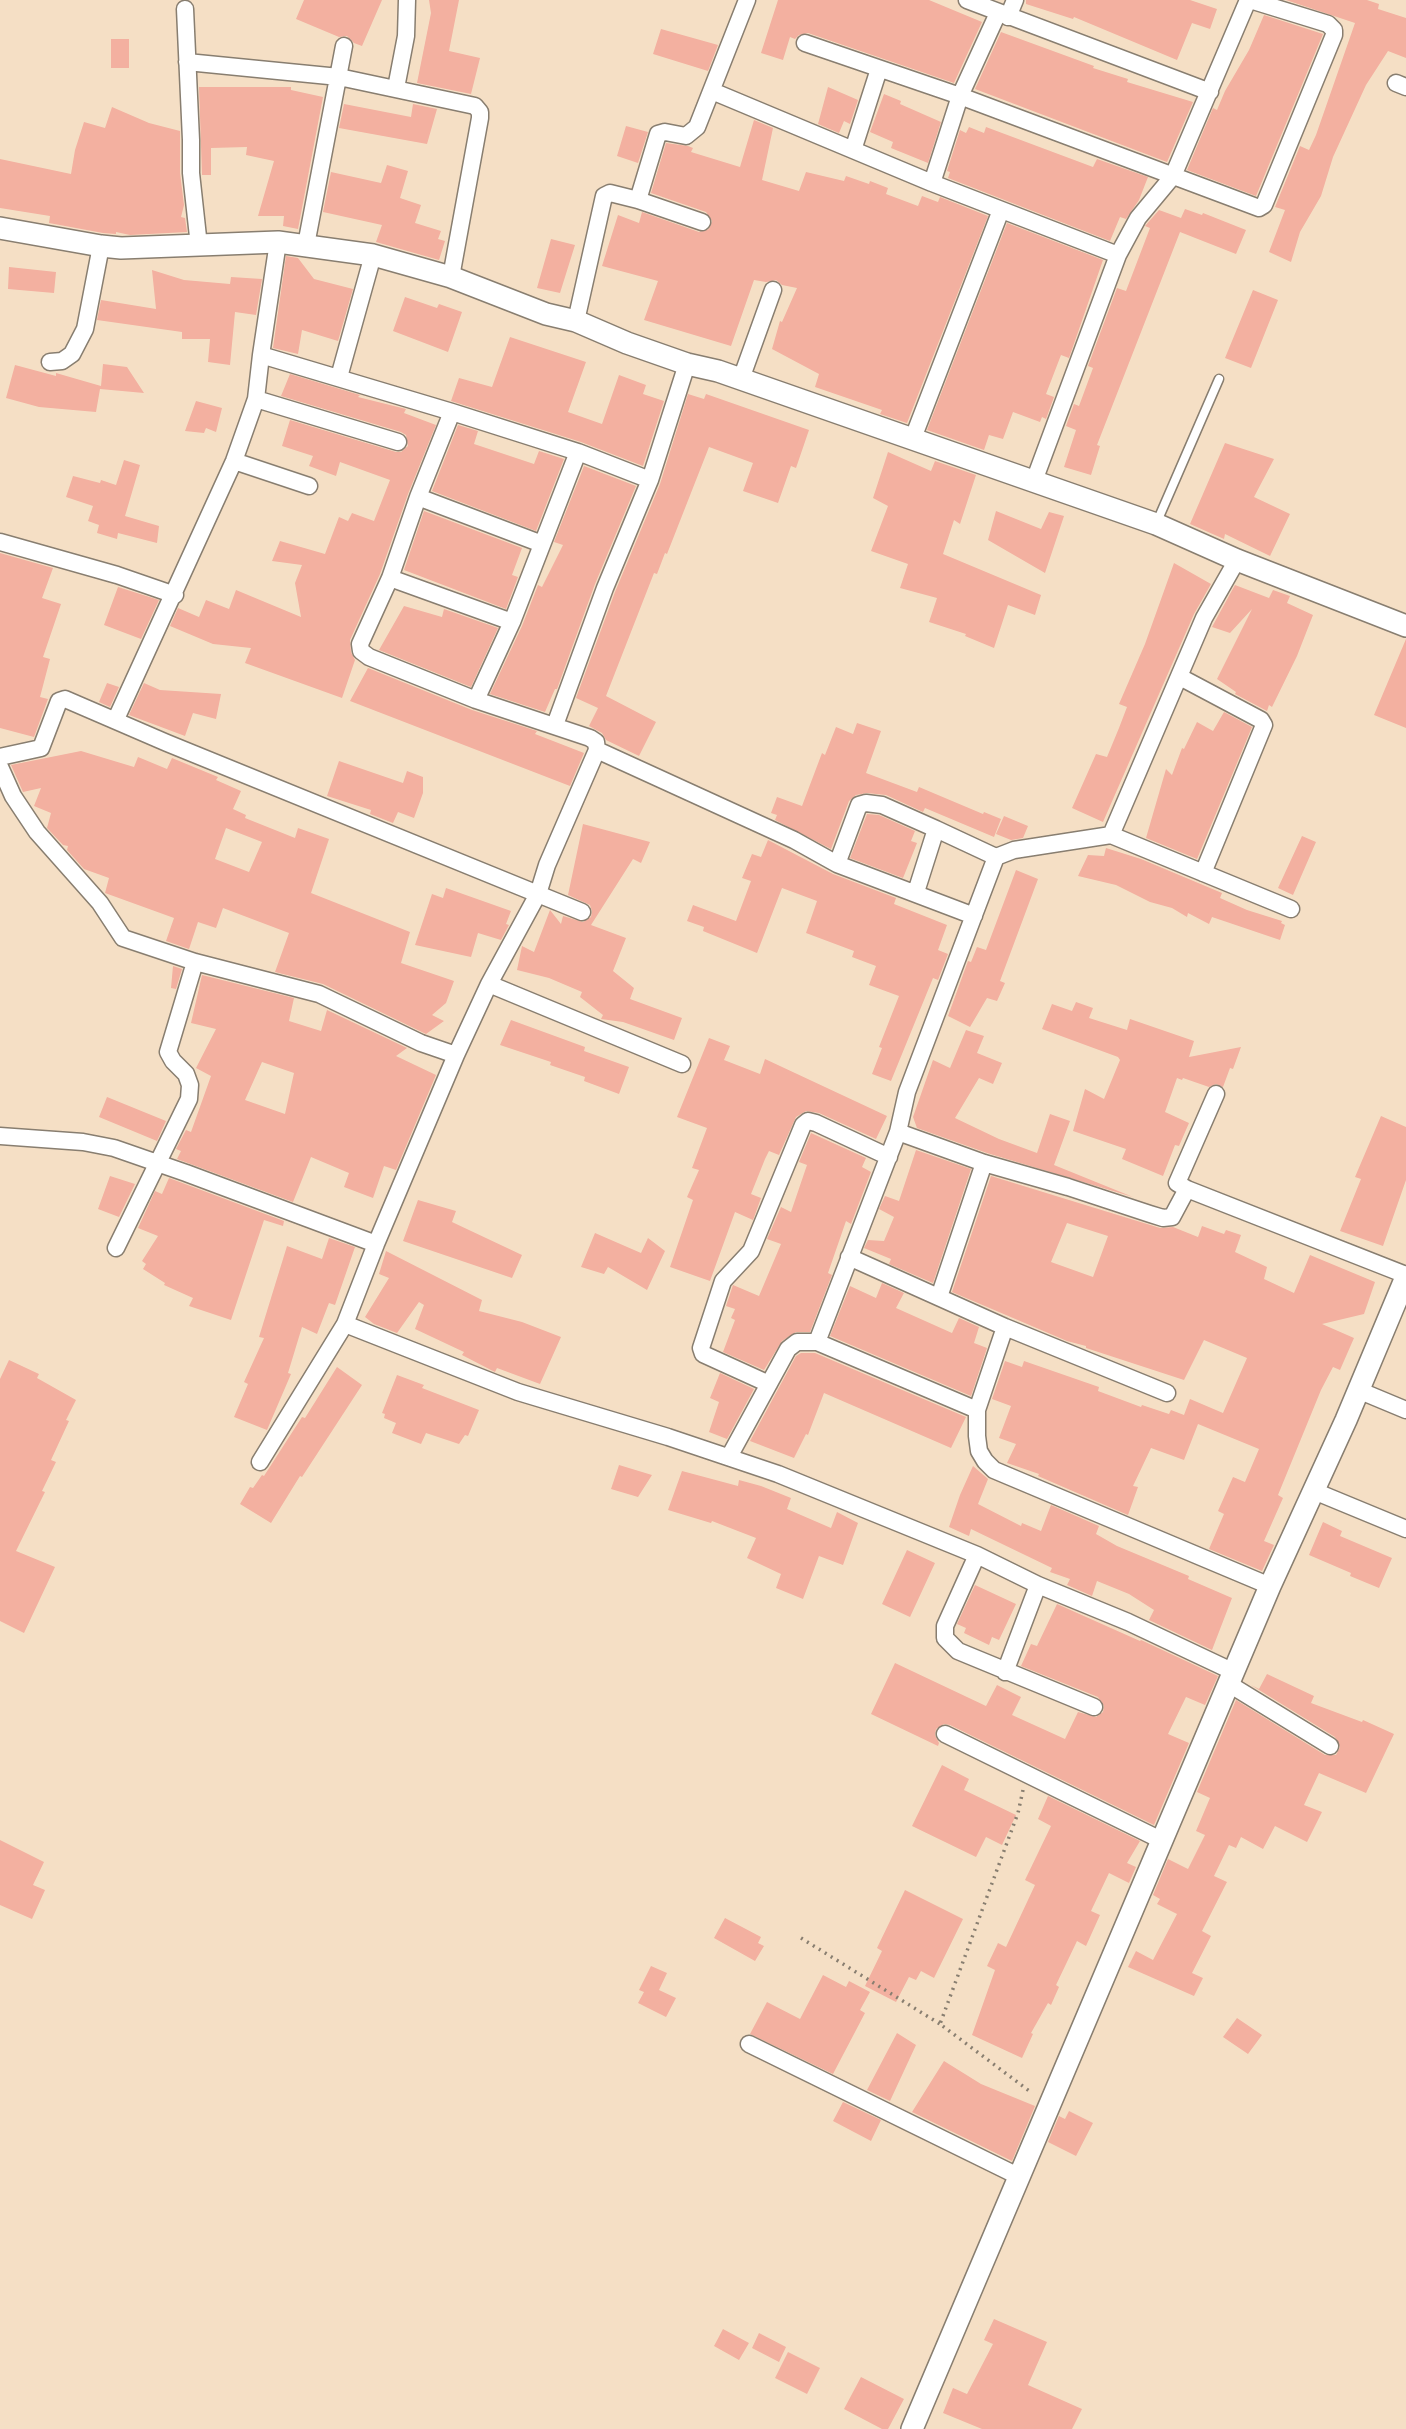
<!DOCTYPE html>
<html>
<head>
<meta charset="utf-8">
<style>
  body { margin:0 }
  canvas { display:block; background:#f5dfc5 }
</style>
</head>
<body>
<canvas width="1406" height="2429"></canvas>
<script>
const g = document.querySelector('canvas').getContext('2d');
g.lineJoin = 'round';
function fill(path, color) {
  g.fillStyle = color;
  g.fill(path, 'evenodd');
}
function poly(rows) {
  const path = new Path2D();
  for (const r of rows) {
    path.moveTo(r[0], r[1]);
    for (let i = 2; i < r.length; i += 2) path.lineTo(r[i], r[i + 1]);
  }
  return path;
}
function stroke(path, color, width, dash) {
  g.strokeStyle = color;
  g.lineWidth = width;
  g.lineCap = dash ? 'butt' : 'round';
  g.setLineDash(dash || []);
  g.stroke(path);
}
fill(poly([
  [304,0,382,0,362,46,354,43,347,36,339,37,296,19],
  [429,0,459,0,449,51,480,58,471,94,417,83,431,13],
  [778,0,929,0,982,22,954,83,808,33,799,35,795,39,790,37,783,60,761,53],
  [1026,0,1190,0,1217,9,1210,29,1192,23,1177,60,1074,17,1073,19,1026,4],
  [1286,0,1367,0,1379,4,1378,9,1406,18,1406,58,1388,51,1366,85,1333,157,1321,196,1300,232,1291,262,1269,252,1285,210,1275,207,1300,146,1309,150,1316,135,1355,23],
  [1264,15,1323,34,1256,196,1187,170,1213,108,1217,110,1225,91,1249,50],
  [661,29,718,45,708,71,653,54],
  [1001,32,1094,66,1093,68,1128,79,1127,82,1193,102,1167,162,975,89],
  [111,39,129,39,129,68,111,68],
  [199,87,291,87,291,90,323,97,298,229,283,226,284,216,258,216,274,161,246,155,247,147,211,148,211,175,202,175],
  [828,87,858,100,850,124,844,121,839,133,818,124],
  [884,94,901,101,900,104,941,122,928,163,891,148,893,142,870,132],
  [344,104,411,117,413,104,437,109,427,144,339,128],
  [112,107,149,123,180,131,180,173,184,205,181,217,185,218,187,232,130,235,116,232,116,234,103,233,49,223,50,216,0,208,0,159,71,174,75,150,84,122,105,128],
  [754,120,773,128,762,180,799,191,806,172,844,181,846,176,869,184,870,181,888,188,886,194,918,206,922,196,938,202,940,197,988,216,907,423,880,414,882,410,815,387,819,374,772,349,780,321,782,322,797,288,782,285,776,280,766,282,754,280,731,346,644,320,658,281,602,266,618,215,639,223,642,212,699,232,709,229,712,221,706,212,651,193,666,143,688,146,693,148,691,152,740,167],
  [626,126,648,132,638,163,617,156],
  [969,127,984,133,986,127,1093,167,1097,159,1148,177,1139,200,1126,219,1120,217,1110,241,948,178,950,172,947,171,960,130,966,133],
  [387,165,408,171,400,198,421,205,415,223,441,231,438,239,445,241,439,260,376,242,382,225,323,212,331,172,381,183],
  [1185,209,1202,215,1203,213,1246,230,1236,254,1180,232,1097,445,1100,446,1091,475,1064,467,1076,430,1066,426,1074,404,1079,406,1093,368,1088,366,1117,288,1126,291,1150,228,1145,226,1159,210,1181,218],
  [1007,223,1103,260,1069,358,1061,355,1046,394,1054,397,1046,419,1042,417,1040,422,1013,412,1003,439,989,435,984,450,927,430],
  [551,239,575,245,560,293,537,288],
  [286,256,298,258,314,279,353,289,338,341,302,330,298,354,273,348],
  [9,267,56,272,54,293,8,289],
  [152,270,184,280,230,284,231,277,262,279,256,315,235,312,230,365,208,362,210,339,182,339,182,332,97,320,101,300,156,309],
  [1253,290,1278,300,1251,368,1225,358],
  [405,297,437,308,439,304,462,312,448,352,393,331],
  [510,337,586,362,568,412,602,424,619,375,646,385,643,394,664,401,643,466,581,442,451,401,459,378,492,387],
  [103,364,127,367,144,393,100,389,96,412,39,407,6,398,15,365,56,376,56,373,101,386],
  [290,374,360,395,358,397,406,409,404,413,436,425,408,494,380,574,350,640,351,652,355,660,342,698,245,663,251,648,213,644,170,626,178,608,199,617,206,600,229,609,236,590,301,617,295,583,302,565,272,561,280,541,325,554,339,517,348,521,352,513,374,521,390,480,340,462,336,476,309,466,313,456,282,446,290,420,396,452,401,452,408,446,406,435,401,432,281,396],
  [688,394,704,399,706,394,809,430,796,468,791,466,778,503,743,491,753,463,709,447,667,554,665,553,657,574,654,573,606,696,656,722,639,756,606,740,602,733,589,726,598,708,576,698,615,592,660,484],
  [196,401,222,408,216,432,206,428,204,433,185,431],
  [458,425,478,431,474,444,534,464,539,451,564,459,536,531,432,491],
  [1225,443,1274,459,1254,497,1290,514,1270,556,1225,534,1224,539,1190,524],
  [888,452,931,471,935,461,976,475,960,524,954,520,943,554,1041,595,1035,615,1008,605,994,648,965,636,966,634,929,622,937,598,900,588,908,564,871,551,888,506,873,498],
  [124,460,140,465,125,516,159,526,157,543,118,533,117,539,97,533,99,525,88,521,93,506,66,497,73,476,100,483,101,480,116,485],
  [584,466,636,486,595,584,557,689,555,689,545,712,490,694,522,626,538,585,542,587,563,545,554,542],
  [424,511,522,548,512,575,518,577,506,609,404,570],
  [996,511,1041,529,1049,512,1064,516,1045,573,988,540],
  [0,553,53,568,42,598,61,604,43,657,50,659,40,697,48,699,34,737,0,728],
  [1174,563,1211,584,1194,614,1103,822,1072,808,1096,754,1107,757,1119,728,1127,707,1119,704,1145,644],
  [1235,585,1269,598,1273,590,1290,596,1287,603,1313,615,1297,656,1272,707,1269,705,1267,711,1235,694,1236,692,1217,679,1252,609,1230,633,1212,627,1230,594,1233,596,1230,594],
  [118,587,159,600,141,639,104,625],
  [404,606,442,617,444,609,498,628,471,687,379,650],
  [1406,639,1406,728,1374,715],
  [368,668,472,710,537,731,535,734,584,753,570,786,350,701],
  [107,683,119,687,110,707,99,702],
  [144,683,160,690,221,694,216,719,193,713,185,736,129,715],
  [1224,712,1252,727,1197,859,1146,838,1166,769,1172,775,1182,748,1184,749,1197,722,1213,731],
  [857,723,881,731,866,773,917,792,919,787,983,814,984,812,1001,819,994,837,925,808,923,812,886,795,867,793,856,795,849,801,831,849,775,820,777,815,771,813,777,797,802,806,822,753,825,755,836,727,853,734],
  [81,751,134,767,138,757,167,769,172,758,218,777,216,780,241,791,233,809,246,815,245,818,295,838,298,828,329,839,311,893,410,932,401,963,454,981,446,1003,432,1015,444,1021,426,1034,323,984,275,972,289,933,223,908,216,928,198,922,189,949,166,941,174,918,105,893,109,878,84,869,67,850,68,846,63,845,47,828,51,813,34,806,41,788,23,792,11,765],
  [226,828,262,842,249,872,215,859],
  [339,761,403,783,407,771,423,777,423,793,414,818,398,812,393,823,370,814,371,810,327,796],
  [867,814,879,815,915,831,911,841,917,843,903,878,850,858],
  [1004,816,1028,826,1023,838,1011,840,996,834],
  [583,824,650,842,641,863,633,859,591,925,626,938,613,971,634,988,630,999,682,1018,674,1040,623,1022,601,1019,603,1015,580,997,582,992,549,978,517,970,522,946,534,952,550,910,561,924,563,916,583,922,591,917,592,911,590,905,568,895],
  [1302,836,1316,842,1293,895,1278,888],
  [768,840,833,874,896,898,894,904,947,925,938,950,948,954,938,980,933,978,891,1081,872,1074,882,1048,879,1047,899,996,869,985,876,966,852,957,854,951,806,933,817,901,782,888,757,953,703,931,704,927,687,921,693,905,736,921,751,881,742,878,752,854,761,857],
  [1106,848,1141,859,1222,893,1220,898,1247,910,1282,921,1281,923,1285,925,1280,940,1212,917,1209,924,1188,913,1187,917,1172,908,1150,902,1116,885,1078,876,1088,855,1104,856],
  [1016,870,1038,879,1000,981,1005,983,997,1001,987,998,970,1027,948,1016,968,961,971,962,977,947,986,950],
  [446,888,511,911,506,924,509,925,501,940,478,933,471,957,415,945,432,894,443,898],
  [173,966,182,969,176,989,171,988],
  [202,975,294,998,289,1021,321,1031,327,1010,407,1048,396,1056,436,1075,396,1170,384,1166,373,1198,344,1187,349,1173,311,1157,293,1202,177,1159,181,1151,176,1149,186,1130,191,1132,211,1076,196,1068,216,1029,191,1023],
  [262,1062,294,1073,285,1114,245,1100],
  [1076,1002,1093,1008,1089,1018,1127,1030,1130,1019,1194,1041,1189,1057,1241,1047,1233,1069,1230,1068,1223,1087,1216,1084,1209,1087,1183,1078,1182,1080,1177,1078,1165,1112,1189,1123,1179,1146,1175,1145,1163,1176,1122,1159,1126,1149,1073,1131,1085,1089,1104,1099,1120,1060,1118,1057,1042,1029,1052,1004,1072,1011],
  [511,1020,585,1047,584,1051,629,1067,619,1094,584,1081,585,1077,550,1065,551,1062,500,1045],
  [966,1030,984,1036,977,1053,1002,1063,993,1084,979,1078,955,1118,999,1139,1037,1153,1050,1114,1070,1121,1054,1165,1133,1197,987,1153,917,1128,913,1117,933,1060,950,1068],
  [709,1038,730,1046,724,1060,760,1074,765,1059,887,1116,876,1139,819,1113,806,1111,796,1117,779,1155,769,1151,765,1159,751,1194,761,1198,753,1220,735,1212,710,1281,670,1267,693,1200,687,1197,699,1170,692,1168,707,1128,677,1117],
  [107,1097,166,1121,157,1141,99,1117],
  [1381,1116,1406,1127,1406,1180,1383,1246,1340,1231,1361,1179,1355,1177],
  [811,1133,866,1158,862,1167,871,1172,851,1224,846,1221,828,1273,832,1275,810,1332,796,1332,782,1341,764,1370,723,1352,735,1320,731,1318,735,1309,726,1306,733,1285,759,1296,781,1244,767,1239,781,1207,791,1212,807,1165,799,1162],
  [916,1150,971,1169,933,1283,889,1264,891,1259,864,1248,868,1240,884,1241,894,1217,879,1209,885,1196,899,1201],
  [110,1176,135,1184,119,1217,98,1209],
  [991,1176,1160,1228,1173,1227,1198,1237,1202,1226,1224,1234,1226,1230,1241,1235,1235,1252,1267,1267,1264,1279,1294,1293,1310,1255,1375,1282,1364,1314,1322,1324,1354,1338,1340,1370,1333,1367,1321,1390,1278,1495,1283,1498,1264,1541,1274,1545,1262,1571,1209,1549,1224,1514,1218,1511,1233,1477,1245,1482,1259,1449,1198,1424,1184,1460,1151,1448,1133,1486,1138,1487,1128,1515,1038,1476,1039,1474,1007,1463,1016,1444,999,1438,1011,1406,992,1399,1005,1361,1022,1367,1024,1361,1099,1387,1098,1391,1141,1407,1142,1405,1169,1414,1171,1410,1184,1415,1190,1399,1223,1413,1247,1358,1204,1340,1184,1380,1086,1348,1086,1346,1067,1341,952,1292],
  [1067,1223,1108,1236,1093,1277,1051,1262],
  [169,1178,284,1221,283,1226,264,1220,231,1320,189,1306,193,1298,164,1285,165,1283,143,1269,146,1264,142,1261,158,1236,138,1228,155,1191,162,1194],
  [418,1200,456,1211,452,1222,522,1255,512,1278,403,1241],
  [595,1233,641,1253,648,1238,665,1251,647,1290,608,1267,604,1274,581,1267],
  [329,1238,355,1247,335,1305,329,1303,317,1334,302,1327,288,1373,291,1374,267,1430,234,1417,248,1384,244,1382,264,1338,259,1337,287,1246,322,1259],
  [386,1251,482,1300,479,1311,522,1322,561,1337,540,1384,497,1368,495,1372,491,1370,462,1355,464,1352,415,1329,424,1305,419,1302,397,1333,374,1324,365,1317,389,1278,379,1274],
  [882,1283,904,1293,896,1308,952,1333,959,1318,979,1327,974,1343,987,1348,971,1396,830,1336,850,1286,876,1298],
  [801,1353,815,1353,966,1417,951,1448,824,1393,808,1435,806,1434,794,1458,750,1441,796,1356],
  [9,1360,39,1374,37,1378,76,1400,66,1420,69,1421,51,1460,56,1462,42,1491,45,1492,16,1551,55,1567,24,1633,0,1621,0,1379],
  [337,1367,362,1385,302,1477,300,1476,271,1523,240,1504,250,1487,253,1488,262,1475,264,1476,302,1417,305,1418],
  [720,1373,754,1389,727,1439,709,1432,719,1402,710,1398],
  [397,1375,424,1385,422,1388,479,1410,468,1436,465,1435,459,1444,426,1433,421,1444,392,1433,396,1423,384,1418,385,1414,382,1413],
  [619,1465,652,1475,638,1497,611,1489],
  [973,1466,988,1479,978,1504,1021,1526,1022,1523,1041,1531,1051,1505,1099,1526,1096,1534,1117,1546,1189,1576,1188,1579,1232,1598,1212,1650,1149,1620,1154,1610,1129,1594,1097,1581,1092,1596,1067,1585,1070,1579,1050,1572,1052,1568,971,1529,969,1536,949,1527,960,1495],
  [682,1471,738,1486,739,1480,761,1486,791,1498,787,1509,831,1528,837,1512,858,1523,843,1565,819,1556,803,1599,776,1588,781,1574,747,1558,756,1538,712,1521,711,1523,668,1510],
  [1323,1522,1342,1531,1340,1536,1392,1558,1379,1588,1350,1576,1351,1573,1309,1555],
  [907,1550,935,1563,910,1617,882,1604],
  [975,1585,1016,1604,999,1640,992,1637,989,1645,964,1633,966,1628,957,1624],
  [1057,1604,1140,1641,1141,1640,1218,1676,1205,1705,1186,1697,1168,1734,1189,1743,1154,1825,950,1725,944,1724,936,1729,935,1735,939,1743,938,1746,871,1714,895,1663,986,1706,997,1685,1021,1697,1012,1715,1065,1739,1078,1712,1096,1717,1103,1712,1104,1706,1098,1697,1021,1666,1031,1644,1037,1646],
  [1267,1674,1314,1696,1311,1703,1362,1722,1363,1720,1394,1734,1366,1793,1319,1773,1304,1805,1322,1812,1307,1842,1275,1826,1263,1849,1241,1837,1236,1848,1229,1845,1214,1876,1227,1882,1202,1931,1211,1936,1192,1973,1203,1978,1194,1996,1128,1967,1136,1951,1153,1960,1177,1914,1157,1904,1160,1899,1153,1895,1168,1859,1188,1869,1205,1835,1196,1831,1210,1798,1197,1792,1236,1700,1325,1755,1336,1755,1340,1747,1335,1737,1251,1685,1259,1689],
  [942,1765,969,1779,964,1790,1016,1815,1002,1845,986,1837,976,1857,912,1826],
  [1048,1796,1140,1841,1127,1863,1136,1867,1129,1883,1109,1873,1091,1911,1100,1915,1086,1946,1077,1941,1056,1985,1059,1987,1051,2005,1048,2003,1031,2033,1033,2034,1022,2058,972,2035,995,1970,987,1966,998,1943,1006,1947,1035,1885,1025,1880,1051,1826,1038,1819],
  [0,1840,44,1862,33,1885,45,1890,32,1919,0,1905],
  [905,1890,963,1919,934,1978,921,1971,916,1980,909,1977,896,2002,865,1986,882,1951,877,1948],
  [725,1918,761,1937,758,1943,764,1946,755,1961,714,1938],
  [651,1966,667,1973,659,1990,676,1998,666,2017,638,2003,644,1992,639,1990],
  [823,1975,846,1987,849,1981,870,1992,860,2010,865,2013,833,2074,750,2034,767,2002,800,2019],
  [1237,2018,1262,2035,1248,2054,1223,2037],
  [897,2033,916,2045,890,2101,867,2090],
  [944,2061,981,2084,1035,2106,1012,2161,912,2112],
  [843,2102,881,2120,871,2141,833,2121],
  [1069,2111,1093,2123,1076,2156,1048,2142,1059,2116,1065,2119],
  [994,2319,1047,2342,1028,2385,1082,2409,1072,2429,982,2429,943,2413,953,2388,967,2394,993,2344,984,2340],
  [723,2329,749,2343,739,2360,714,2346],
  [759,2333,786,2347,779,2362,752,2348],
  [788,2352,820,2368,807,2394,775,2378],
  [861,2377,904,2399,888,2429,882,2429,844,2409]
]), '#f3b0a0');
const service = poly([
  [1156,524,1219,379]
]);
const minor = poly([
  [967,0,1210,92],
  [185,9,191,140,191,173,199,246],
  [1008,17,1015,0],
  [805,43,960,96,1259,208,1264,205,1334,35,1334,30,1328,24,1250,0],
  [187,62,339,77,475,106,480,112,480,118,451,277],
  [1396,83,1406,87],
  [396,88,406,36,407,0],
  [712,91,932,183,1118,255],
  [853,150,879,69],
  [932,183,960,96,998,13],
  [638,200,658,134,665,132,686,136,697,127,747,0],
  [278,242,261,355,452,412,578,452,650,480],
  [306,245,344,46],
  [576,321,604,196,610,193,638,200,702,222],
  [50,362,62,361,72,354,85,329,101,246],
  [339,377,373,255],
  [741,379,773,290],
  [256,399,398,442],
  [452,412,418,497,390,578,360,644,361,651,369,657,476,700,590,738,596,742,597,750,794,840,837,864,974,916],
  [913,438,1001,210],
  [234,461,309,486],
  [1034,481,1118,255,1138,218,1173,176,1248,0],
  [418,497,542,544],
  [0,542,117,575,175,595],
  [390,578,512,622],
  [1180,677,1261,720,1264,725,1203,873],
  [476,700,512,622,578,452],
  [116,719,234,461,256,399,261,355],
  [555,725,605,588,650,480,687,364],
  [0,757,41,748,59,701,65,699,167,743,582,912],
  [0,767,13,796,37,832,100,903,123,938,195,962,319,994,421,1043,456,1055],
  [1111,835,1291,909],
  [837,864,859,805,866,803,882,805,936,829],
  [916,892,936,829,996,857],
  [489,984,682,1064],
  [898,1132,984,1163,1068,1187,1150,1214,1163,1218,1172,1217,1187,1189,1177,1183,1216,1094],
  [0,1136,83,1142,114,1148,186,1173,376,1244],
  [1187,1189,1406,1275],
  [116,1248,189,1099,190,1085,186,1074,173,1061,168,1052,195,962],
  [849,1257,1005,1327,1167,1393],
  [939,1297,984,1163],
  [345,1324,518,1392,668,1437,778,1474,977,1555,1038,1585,1128,1622,1234,1672],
  [1005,1327,977,1410,977,1436,979,1451,985,1461,994,1470,1270,1586],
  [817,1342,898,1132,907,1092,996,857,1014,850,1111,835,1204,618,1237,560],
  [769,1384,703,1354,701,1348,723,1281,751,1251,803,1125,808,1121,816,1123,889,1157],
  [1358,1390,1406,1410],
  [729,1457,788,1349,797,1342,817,1342,977,1410],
  [260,1462,345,1324,376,1244,456,1055,489,984,538,894,547,865,597,750],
  [1314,1491,1406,1529],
  [977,1555,945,1626,945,1638,958,1651,1094,1707],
  [1005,1672,1038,1585],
  [1229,1684,1330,1746],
  [945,1734,1163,1841],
  [749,2044,1020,2177]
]);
const tertiary = poly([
  [0,228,101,246,121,248,278,242,373,255,451,277,546,314,576,321,627,343,687,364,718,371,1156,524,1237,560,1406,626],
  [912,2429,1270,1586,1346,1420,1406,1277]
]);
stroke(service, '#887e70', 11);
stroke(minor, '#887e70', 19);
stroke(tertiary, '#887e70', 24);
stroke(poly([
  [1023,1790,1018,1813,940,2024,1032,2093],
  [801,1938,940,2024]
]), '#887e70', 3.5, [2, 5]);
stroke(service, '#fff', 8);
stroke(minor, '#fff', 16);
stroke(tertiary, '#fff', 21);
</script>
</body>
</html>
